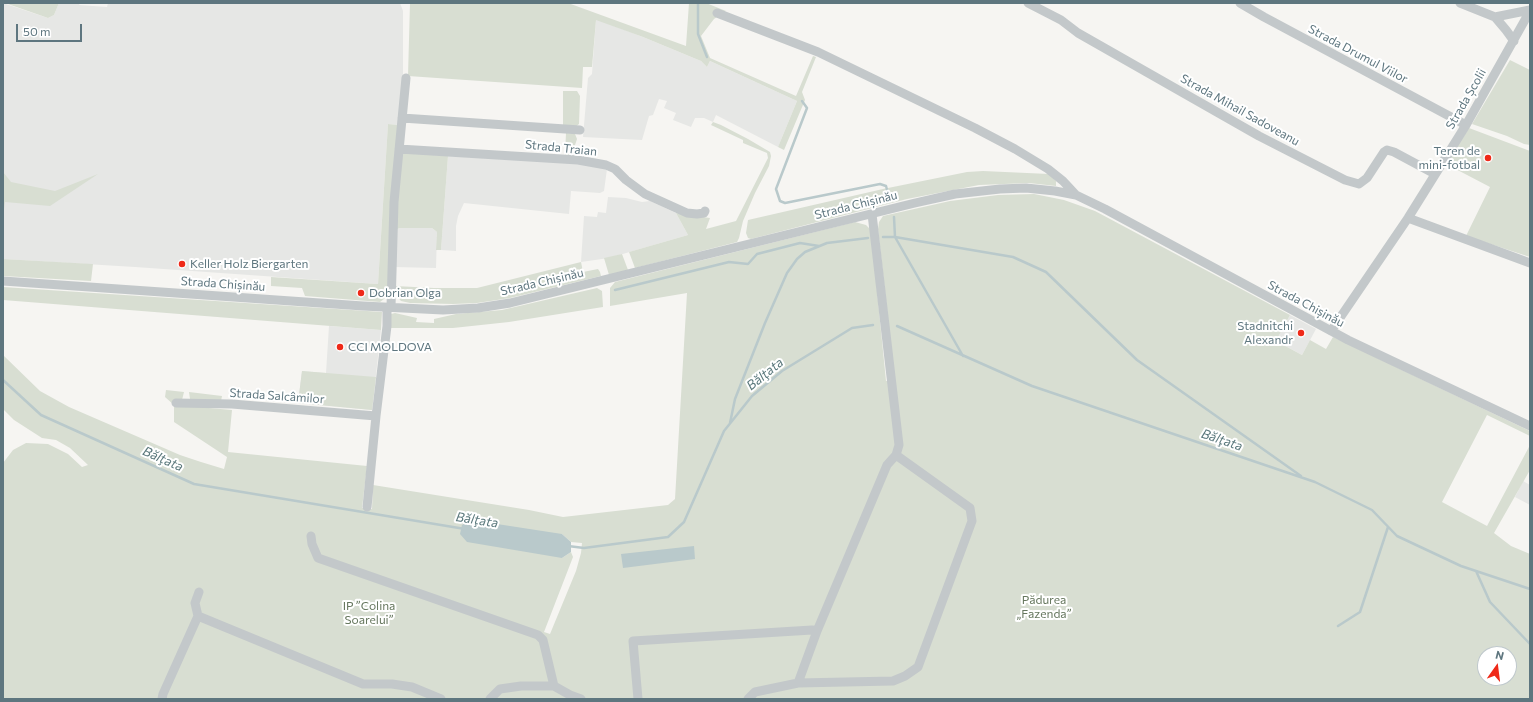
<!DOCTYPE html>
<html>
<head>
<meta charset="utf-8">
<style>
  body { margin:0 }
  #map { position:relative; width:1533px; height:702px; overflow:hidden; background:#f6f5f2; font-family:Commissioner,sans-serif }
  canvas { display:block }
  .frame { position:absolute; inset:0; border:4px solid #5e767f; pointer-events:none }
  .north { position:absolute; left:1477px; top:646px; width:40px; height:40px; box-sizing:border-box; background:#fff; border:1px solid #bfc8cc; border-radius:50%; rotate:14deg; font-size:11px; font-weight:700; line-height:16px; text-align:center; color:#5e767f }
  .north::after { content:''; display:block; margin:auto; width:14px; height:18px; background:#ef2918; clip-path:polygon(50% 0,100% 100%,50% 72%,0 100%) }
  .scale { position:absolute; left:16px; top:24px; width:66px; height:18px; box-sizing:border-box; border:2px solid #5e767f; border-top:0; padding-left:5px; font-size:12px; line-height:14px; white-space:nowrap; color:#5e767f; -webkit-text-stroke:3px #fff; paint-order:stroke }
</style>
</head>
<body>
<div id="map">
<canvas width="1533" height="702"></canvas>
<div class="frame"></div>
<div class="north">N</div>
<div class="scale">50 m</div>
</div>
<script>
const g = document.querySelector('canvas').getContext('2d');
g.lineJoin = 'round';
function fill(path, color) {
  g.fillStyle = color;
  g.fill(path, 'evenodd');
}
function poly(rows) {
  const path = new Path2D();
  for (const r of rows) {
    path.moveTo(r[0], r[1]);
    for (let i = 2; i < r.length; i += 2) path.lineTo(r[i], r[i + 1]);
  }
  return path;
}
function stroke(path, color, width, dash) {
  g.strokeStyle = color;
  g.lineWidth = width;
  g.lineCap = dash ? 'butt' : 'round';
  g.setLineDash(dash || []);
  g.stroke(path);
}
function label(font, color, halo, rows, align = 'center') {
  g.font = font + ' Commissioner,sans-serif';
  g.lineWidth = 4;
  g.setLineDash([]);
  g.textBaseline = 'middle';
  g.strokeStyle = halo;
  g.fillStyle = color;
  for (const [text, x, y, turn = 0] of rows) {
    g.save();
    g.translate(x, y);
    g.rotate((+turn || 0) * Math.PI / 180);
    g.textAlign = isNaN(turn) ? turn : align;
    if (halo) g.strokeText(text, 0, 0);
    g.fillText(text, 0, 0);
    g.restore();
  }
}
fill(poly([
  [3,3,48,18,54,15,59,3,80,3,79,5,107,7,108,3,400,3,403,11,403,78,398,125,388,124,378,284,135,267,3,259],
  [596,19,643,37,701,61,707,67,710,61,797,101,778,147,716,115,713,122,704,118,695,118,691,127,673,120,676,113,664,108,667,101,659,99,653,115,649,116,642,140,583,137,588,78,592,74],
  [448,156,582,164,607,169,604,191,600,193,571,191,569,214,464,203,458,216,456,226,456,251,441,250],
  [608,197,626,198,642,202,650,201,676,213,688,235,609,258,581,262,584,216,597,217,598,212,606,213],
  [399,228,432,228,437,232,436,268,394,267,396,231],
  [1290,315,1316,329,1302,355,1276,341],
  [329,326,381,330,372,410,298,403,302,371,326,373],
  [1523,481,1530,485,1530,505,1515,497]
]), '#e6e7e5');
fill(poly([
  [5,3,59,3,54,15,48,18],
  [410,3,568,3,686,46,689,3,706,3,726,11,714,19,701,36,710,58,796,96,813,56,816,57,802,92,805,100,784,150,778,147,797,101,710,61,707,67,701,61,643,37,596,20,592,67,583,67,582,88,408,76],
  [1510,60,1530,70,1530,145,1524,144,1507,136,1472,124],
  [563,91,577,91,580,96,579,124,574,128,563,127],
  [713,122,721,125,748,139,770,152,771,156,769,166,755,193,743,221,739,238,737,242,635,268,629,252,688,235,676,213,710,218,706,229,736,221,768,158,767,153,743,143,743,140,711,125],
  [388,124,398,125,388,296,380,302,305,296,302,288,271,286,271,277,378,284],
  [1469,128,1530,151,1530,257,1466,236,1490,187,1446,164],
  [566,133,575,134,577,139,573,151,569,155,565,155],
  [406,153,448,156,441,250,436,250,437,232,432,228,399,228,396,231,401,155],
  [983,171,1049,174,1056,181,1056,186,1029,183,979,185,907,199,751,239,748,238,746,233,748,220,883,189,967,172],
  [3,172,11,182,55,191,98,174,50,206,5,202,3,217],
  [1034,194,1064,200,1095,211,1290,315,1276,341,1302,355,1310,340,1326,349,1333,337,1530,431,1530,436,1487,415,1442,502,1487,526,1530,445,1530,470,1494,533,1511,546,1530,554,1530,699,3,699,3,463,13,450,26,443,48,444,68,454,82,467,88,465,70,448,56,440,42,438,14,420,3,409,3,355,40,391,69,407,180,455,201,462,224,469,227,457,174,422,174,405,165,397,166,390,184,392,182,400,175,405,232,410,228,452,367,466,362,508,372,509,373,485,529,510,563,517,668,505,675,499,687,293,610,306,610,288,615,282,855,222,866,225,871,230,872,241,886,381,895,380,878,229,879,222,883,216,950,201,998,195],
  [562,534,571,542,582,543,581,553,576,571,550,634,544,632,573,557,571,552,562,558],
  [1485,654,1509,654,1509,678,1485,678],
  [622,254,628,270,609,275,604,258],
  [3,259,93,264,91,281,3,276],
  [581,262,583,272,598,269,600,272,601,276,510,298,477,303,453,304,410,303,401,301,395,294,395,286,434,288,477,288],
  [3,287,382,312,381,330,3,300],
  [597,288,602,291,603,307,509,322,453,328,390,328,391,314,395,313,417,318,416,322,434,323,434,319,456,314,502,310],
  [302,371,376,377,372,410,298,403],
  [189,392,222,396,221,401,190,399]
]), '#d8ded2');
fill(poly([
  [471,520,562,534,571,542,571,552,562,558,467,542,460,534,462,525],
  [694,546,695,559,623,568,621,554]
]), '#b9c9cb');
stroke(poly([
  [698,3,698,34,707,57],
  [802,101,807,108,776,189,780,201,785,203,880,184,886,186,890,201],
  [894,217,895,237,963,356],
  [883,237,895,237,1013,257,1046,272,1137,360,1301,476],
  [615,290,729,262,748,264,757,254,800,243,819,246],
  [897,326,1032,386,1315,482,1372,510,1397,536,1461,566,1530,589],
  [3,380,41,415,194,484,465,529],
  [730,423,735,399,765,323,787,273,797,259,805,252,827,243,868,238],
  [568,546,584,548,668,537,684,522,724,431,752,396,782,371,852,328,873,325],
  [1476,571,1490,602,1530,644],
  [1338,626,1360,612,1388,527]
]), '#b9c9cb', 2.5);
stroke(poly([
  [1028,3,1061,20,1078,33,1259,136,1345,180,1359,184,1367,178,1384,152,1387,150,1394,152,1435,174],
  [1240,3,1264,17,1466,125],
  [1460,3,1495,17,1530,10],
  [717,13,818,52,975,128,1015,149,1048,169,1063,181,1076,195],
  [1495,17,1506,30,1514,41],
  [402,118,580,130],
  [399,149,578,160,606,165,615,169,626,180,645,194,687,213,697,214,704,213,705,211],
  [1408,218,1530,263],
  [3,281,363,306,443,310,478,308,510,303,915,203,955,194,1000,189,1026,188,1055,191,1076,195,1105,209,1348,340,1530,426],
  [391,307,394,202,406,78],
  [1331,331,1408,218,1466,125,1530,11],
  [176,403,232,404,376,416],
  [367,507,376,416,387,326,387,307],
  [311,536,312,544,318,558,538,635,543,640,554,686],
  [199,592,195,603,198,616,363,684,392,684,412,687,441,699],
  [798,683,893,681,905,676,918,667,972,521,970,508,896,455],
  [162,699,163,694,198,616],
  [490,699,500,689,521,686,554,686,570,695,581,699],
  [638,699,633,641,812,630,817,631],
  [748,699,755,692,798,683,817,631,887,465,896,455,899,445,872,214]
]), '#c3c8ca', 9);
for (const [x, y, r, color] of [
  [1488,158,4,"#ef2918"],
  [182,264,4,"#ef2918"],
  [361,293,4,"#ef2918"],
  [1301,333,4,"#ef2918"],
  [340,347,4,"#ef2918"]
]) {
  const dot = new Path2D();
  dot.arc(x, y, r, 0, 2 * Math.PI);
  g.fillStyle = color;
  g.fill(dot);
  stroke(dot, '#fff', 1.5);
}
label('12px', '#5e767f', '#fff', [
  ["Strada Drumul Viilor",1358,54,28],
  ["Strada Școlii",1466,99,-60],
  ["Strada Mihail Sadoveanu",1240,110,29],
  ["Strada Traian",561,148,6],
  ["Strada Chișinău",856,205,-14],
  ["Strada Chișinău",542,282,-13],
  ["Strada Chișinău",223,284,4],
  ["Strada Chișinău",1306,304,28],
  ["Strada Salcâmilor",277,396,4]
]);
label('12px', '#5e767f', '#fff', [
  ["Teren de",1480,151,"right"],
  ["mini-fotbal",1480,165,"right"],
  ["Keller Holz Biergarten",190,264],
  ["Dobrian Olga",369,293],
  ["Stadnitchi",1293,326,"right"],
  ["Alexandr",1293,340,"right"],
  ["CCI MOLDOVA",348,347]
], 'left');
label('12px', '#66775e', '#fff', [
  ["Pădurea",1044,600],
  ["„Fazenda”",1044,614],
  ["IP ”Colina",369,606],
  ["Soarelui”",369,620]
]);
label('italic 13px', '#59777b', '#fff', [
  ["Bălţata",765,374,-39],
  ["Bălţata",1222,440,19],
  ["Bălţata",163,459,24],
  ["Bălţata",477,520,9]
]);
</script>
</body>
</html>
